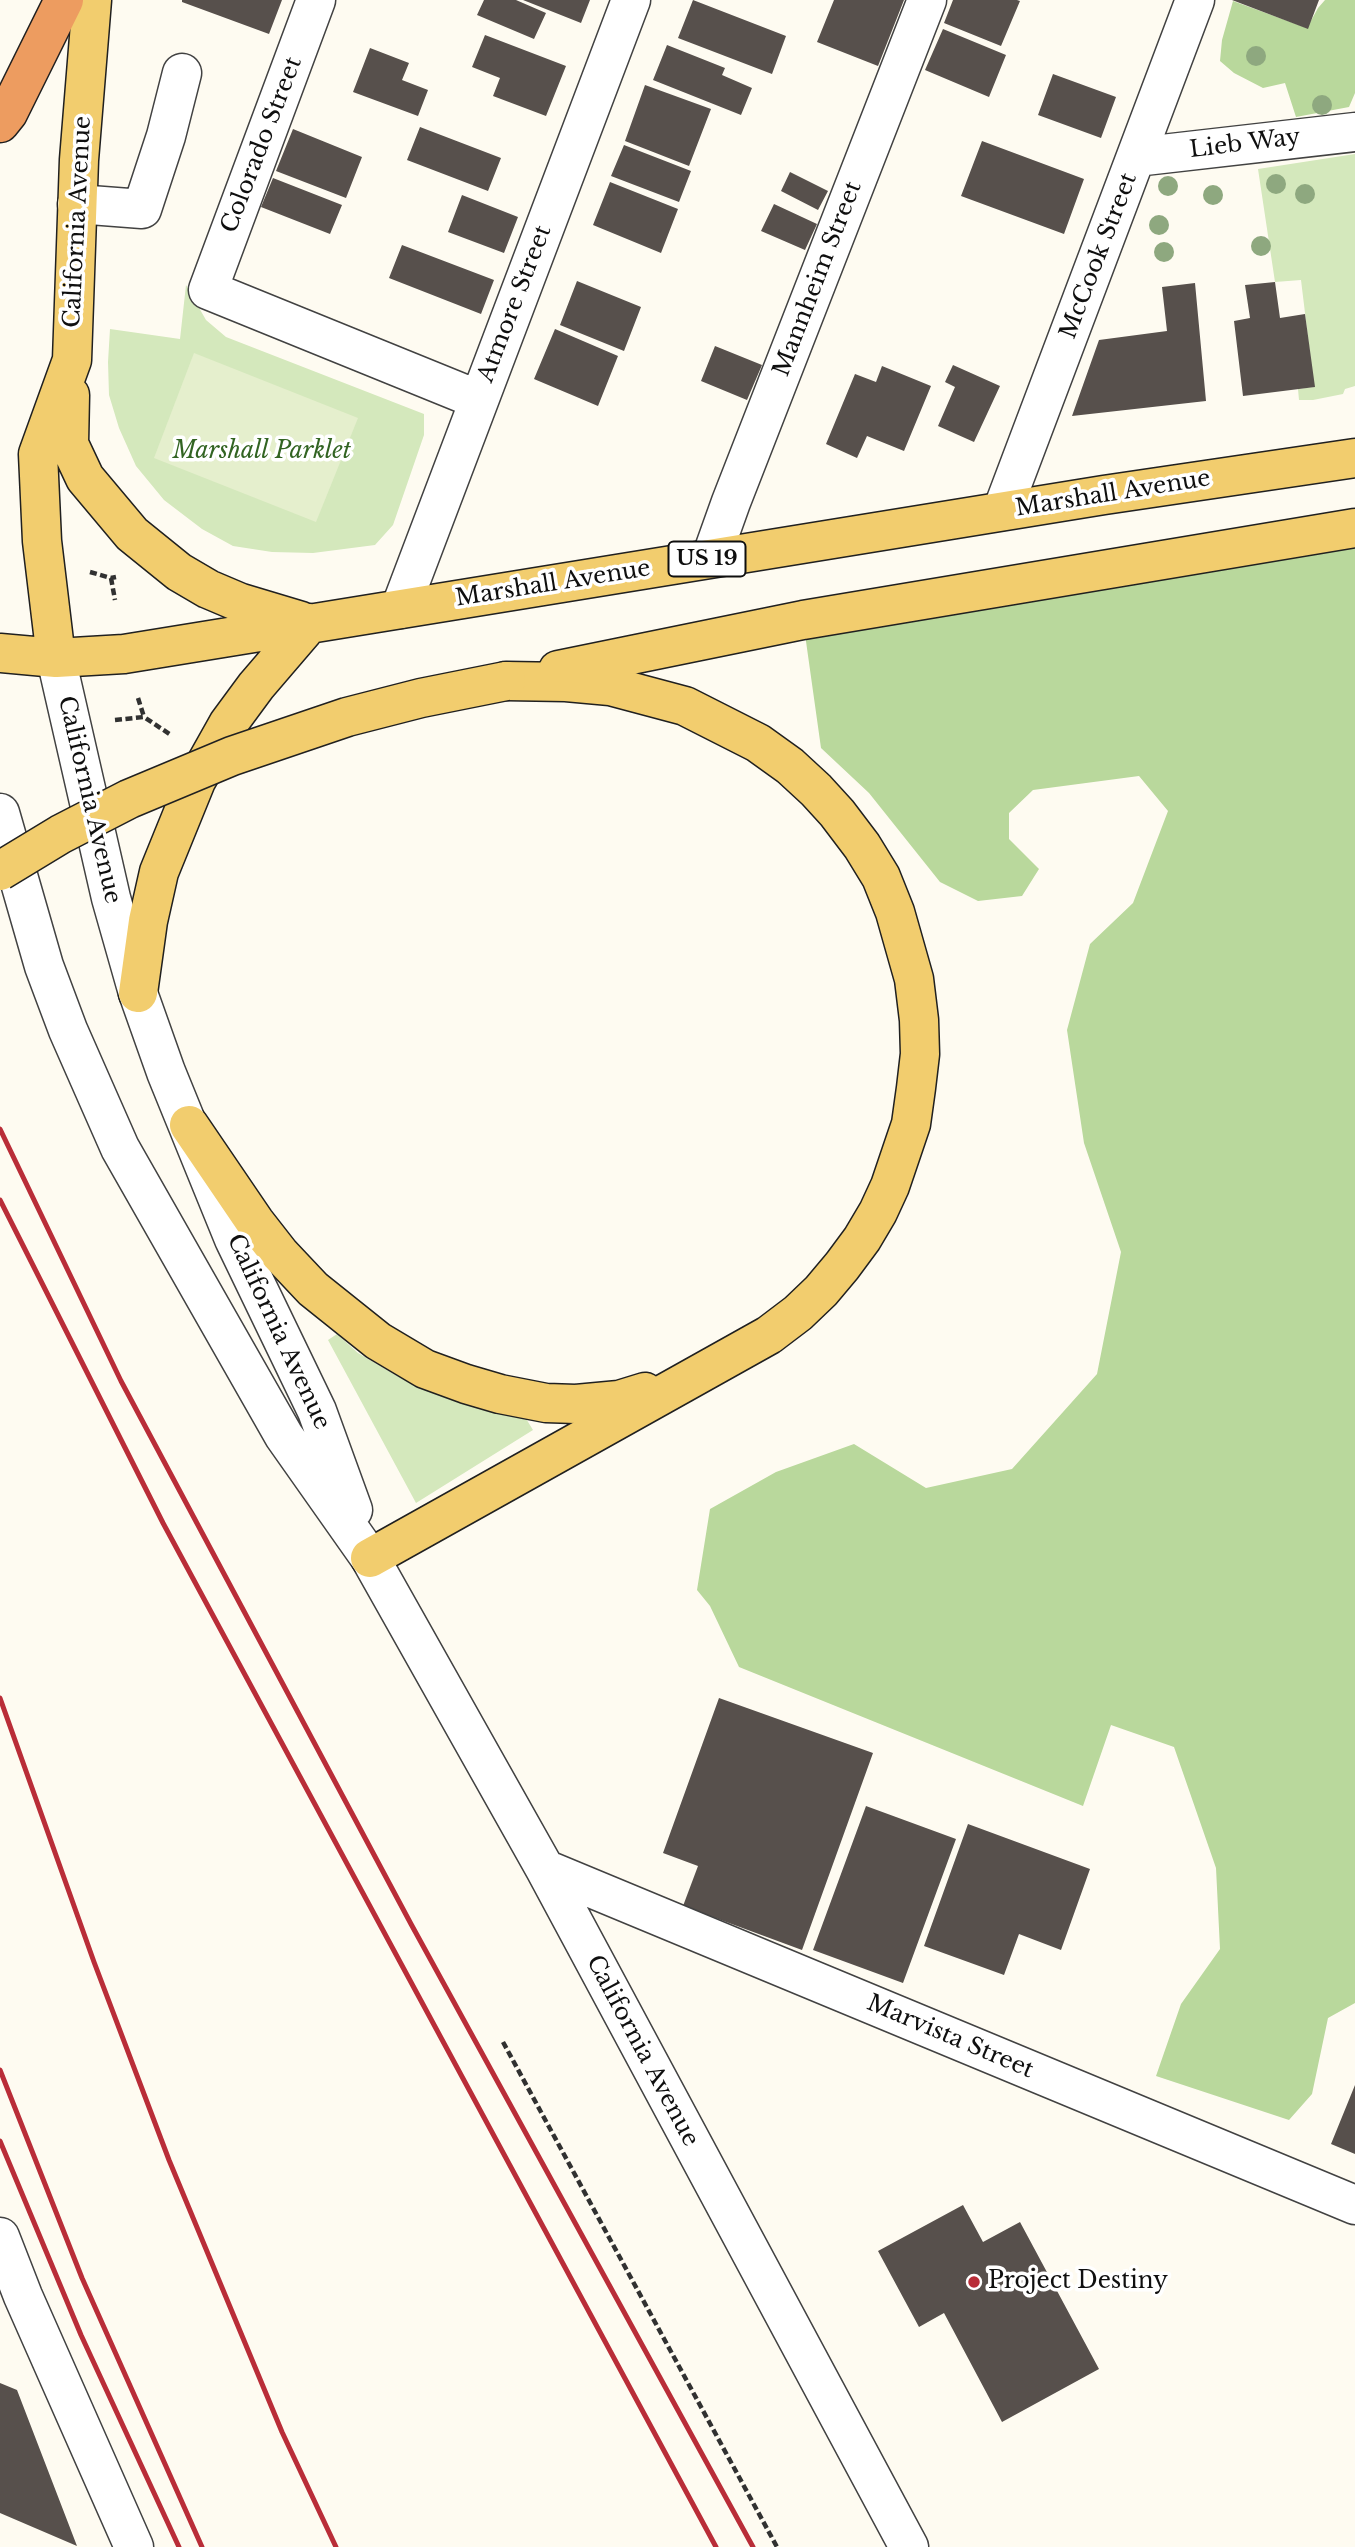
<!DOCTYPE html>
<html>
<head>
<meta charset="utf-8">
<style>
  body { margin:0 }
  canvas { display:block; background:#fefbf1 }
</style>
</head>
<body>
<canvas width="1355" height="2547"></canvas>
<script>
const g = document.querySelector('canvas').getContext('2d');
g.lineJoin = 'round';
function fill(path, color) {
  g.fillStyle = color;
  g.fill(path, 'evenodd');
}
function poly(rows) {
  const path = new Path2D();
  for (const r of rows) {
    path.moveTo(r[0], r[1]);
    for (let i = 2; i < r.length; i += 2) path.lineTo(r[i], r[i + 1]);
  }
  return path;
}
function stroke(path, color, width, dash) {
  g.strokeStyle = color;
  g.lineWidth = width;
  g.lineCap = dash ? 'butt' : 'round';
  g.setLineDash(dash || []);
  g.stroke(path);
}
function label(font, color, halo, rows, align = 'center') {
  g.font = font + ' "Libre Baskerville",serif';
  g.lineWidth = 7;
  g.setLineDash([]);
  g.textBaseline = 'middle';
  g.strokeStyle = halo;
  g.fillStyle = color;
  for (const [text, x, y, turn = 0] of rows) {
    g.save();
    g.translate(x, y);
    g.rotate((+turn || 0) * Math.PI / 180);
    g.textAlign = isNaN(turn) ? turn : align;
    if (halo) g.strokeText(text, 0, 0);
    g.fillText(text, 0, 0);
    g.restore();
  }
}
fill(poly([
  [1355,154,1355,386,1345,389,1343,394,1313,400,1299,400,1298,389,1314,387,1301,280,1275,282,1258,169],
  [186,285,206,320,226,337,424,414,424,435,393,525,375,545,313,553,272,552,233,546,202,529,164,500,136,466,119,428,109,395,108,362,110,329,180,339],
  [337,1334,358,1353,397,1376,451,1399,504,1415,525,1417,533,1430,416,1503,328,1340]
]), '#d4e8bc');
fill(poly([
  [1325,0,1355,0,1355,93,1349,107,1296,117,1285,83,1263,88,1234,73,1220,61,1222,40,1233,1,1307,28,1318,8],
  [1355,528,1355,2003,1328,2018,1312,2094,1289,2120,1156,2076,1181,2004,1220,1949,1216,1868,1174,1747,1111,1725,1083,1806,739,1667,710,1606,697,1590,710,1509,776,1472,854,1444,926,1488,1012,1469,1097,1374,1121,1252,1084,1143,1067,1030,1090,944,1133,903,1168,811,1139,776,1033,790,1009,813,1009,839,1039,869,1022,896,978,901,940,882,869,793,821,748,803,620]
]), '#b9d89c');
fill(poly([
  [194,353,358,418,316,522,154,458]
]), '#e5efcd');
fill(poly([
  [182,0,282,0,269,34,182,2],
  [484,0,516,0,546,13,534,39,477,15],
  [523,0,590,0,581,23],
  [693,0,786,36,772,74,678,38],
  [834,0,904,0,878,66,817,42],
  [953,0,1017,0,1020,1,1001,46,944,23],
  [1232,0,1319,0,1308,29],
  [943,29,1006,55,989,97,925,70],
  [485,35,566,66,546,116,493,96,500,78,472,67],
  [667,45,725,68,722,75,752,88,741,115,653,80],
  [370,48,409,63,402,80,428,90,418,116,353,92],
  [1053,74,1116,97,1101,138,1038,115],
  [645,85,711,109,689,166,625,141],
  [420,127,501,158,488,191,407,160],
  [293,129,362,157,346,198,276,171],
  [982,141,1084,179,1064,234,961,196],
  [624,145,691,171,679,202,611,176],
  [790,172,828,191,818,210,781,191],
  [273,178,342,205,330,234,261,207],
  [610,182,678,209,661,253,593,225],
  [462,195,518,217,504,253,448,232],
  [774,204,817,224,805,250,761,231],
  [402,245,494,280,481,314,389,278],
  [577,281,641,307,624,351,560,325],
  [1275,282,1280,318,1305,314,1315,387,1243,396,1234,321,1250,318,1245,285],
  [1195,283,1206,401,1072,416,1099,340,1167,331,1162,287],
  [555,329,618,356,598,406,534,379],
  [715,346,762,365,747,400,701,381],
  [953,365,1000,386,974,442,938,426,955,387,945,382],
  [882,366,931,386,904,451,867,436,857,458,826,444,855,374,876,382],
  [719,1698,873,1753,802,1950,683,1906,698,1866,663,1853],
  [866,1806,956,1839,903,1983,813,1950],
  [968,1824,1090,1869,1061,1950,1019,1934,1004,1975,924,1946],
  [1355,2085,1355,2154,1331,2144],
  [963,2205,983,2242,1020,2222,1099,2369,1002,2422,944,2313,919,2327,878,2251],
  [0,2383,17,2390,77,2546,0,2513]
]), '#57504c');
const minor = poly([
  [316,0,208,290,479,400],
  [1136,157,1355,132],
  [77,204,142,209,166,136,182,73],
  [1002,511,1195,0],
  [711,558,731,502,927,0],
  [400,609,631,0],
  [56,658,111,898,138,993,166,1072,234,1239,317,1411,353,1510],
  [0,813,44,966,68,1030,120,1148,284,1436,370,1558,545,1869,909,2547],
  [545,1869,1355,2205],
  [0,2237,23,2296,134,2547]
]);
const major = poly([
  [70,395,69,444,85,478,132,534,179,572,208,589,241,603,301,621],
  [0,653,56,658,124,654,1104,495,1355,458],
  [56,658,42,541,38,454,72,360,79,160,92,0],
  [558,670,803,620,1355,528],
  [138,993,148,921,159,872,196,781,228,724,256,686,310,623],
  [189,1125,255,1222,280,1254,313,1289,378,1341,425,1369,466,1384,500,1394,546,1403,576,1404,619,1400,645,1392],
  [370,1558,769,1335,798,1313,821,1291,842,1266,862,1239,878,1212,890,1186,911,1124,916,1088,920,1054,919,1020,914,979,895,912,881,877,862,846,837,813,816,790,790,766,758,743,685,706,610,686,566,682,506,681]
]);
const highway = poly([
  [0,123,8,113,64,0]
]);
stroke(minor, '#424242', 41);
stroke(major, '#202020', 41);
stroke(highway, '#202020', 41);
stroke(poly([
  [90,572,111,578,116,577],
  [111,578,115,600],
  [138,698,144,717],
  [115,720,144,717,171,735],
  [503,2042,777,2547]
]), '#313131', 4.5, [7, 3.5]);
stroke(minor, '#fff', 38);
stroke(major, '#f2cd6e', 38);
stroke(highway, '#ed9c60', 38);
stroke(poly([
  [0,1129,121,1381,411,1924,753,2547],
  [0,1200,163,1523,716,2547],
  [0,1698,94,1962,169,2160,282,2432,336,2547],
  [0,2070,82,2278,202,2547],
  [0,2141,81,2335,179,2547]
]), '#b92d38', 5);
const majorBridge = poly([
  [0,871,61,834,129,799,232,756,347,717,421,698,506,681]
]);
stroke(majorBridge, '#202020', 41, []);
stroke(majorBridge, '#f2cd6e', 38);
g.fillStyle = '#8ea87f';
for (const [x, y] of [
  [1256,56],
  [1322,105],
  [1276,184],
  [1168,186],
  [1305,194],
  [1213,195],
  [1159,225],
  [1261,246],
  [1164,252]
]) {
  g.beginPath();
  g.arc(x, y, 10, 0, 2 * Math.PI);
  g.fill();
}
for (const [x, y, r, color] of [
  [974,2282,7,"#b92d38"]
]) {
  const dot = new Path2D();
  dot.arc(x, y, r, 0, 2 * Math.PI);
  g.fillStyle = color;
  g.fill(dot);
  stroke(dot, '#fff', 2.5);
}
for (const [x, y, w] of [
  [707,559,77]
]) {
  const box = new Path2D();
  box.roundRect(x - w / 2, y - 17.5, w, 35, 5);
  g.fillStyle = '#fff';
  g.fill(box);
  stroke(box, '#0f0f0f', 2);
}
label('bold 21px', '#0f0f0f', null, [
  ["US 19",707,559]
]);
label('23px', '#0f0f0f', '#fff', [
  ["Lieb Way",1245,144,-7],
  ["Colorado Street",262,145,-69],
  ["California Avenue",78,222,-87],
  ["McCook Street",1099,256,-69],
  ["Mannheim Street",818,279,-69],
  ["Atmore Street",515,304,-69],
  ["Marshall Avenue",1113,494,-9],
  ["Marshall Avenue",553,584,-9],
  ["California Avenue",89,800,77],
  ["California Avenue",278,1332,65],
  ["Marvista Street",950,2037,23],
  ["California Avenue",642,2051,62]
]);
label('italic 23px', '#326422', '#fff', [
  ["Marshall Parklet",262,452]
]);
label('23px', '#0f0f0f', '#fff', [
  ["Project Destiny",988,2282]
], 'left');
</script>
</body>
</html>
